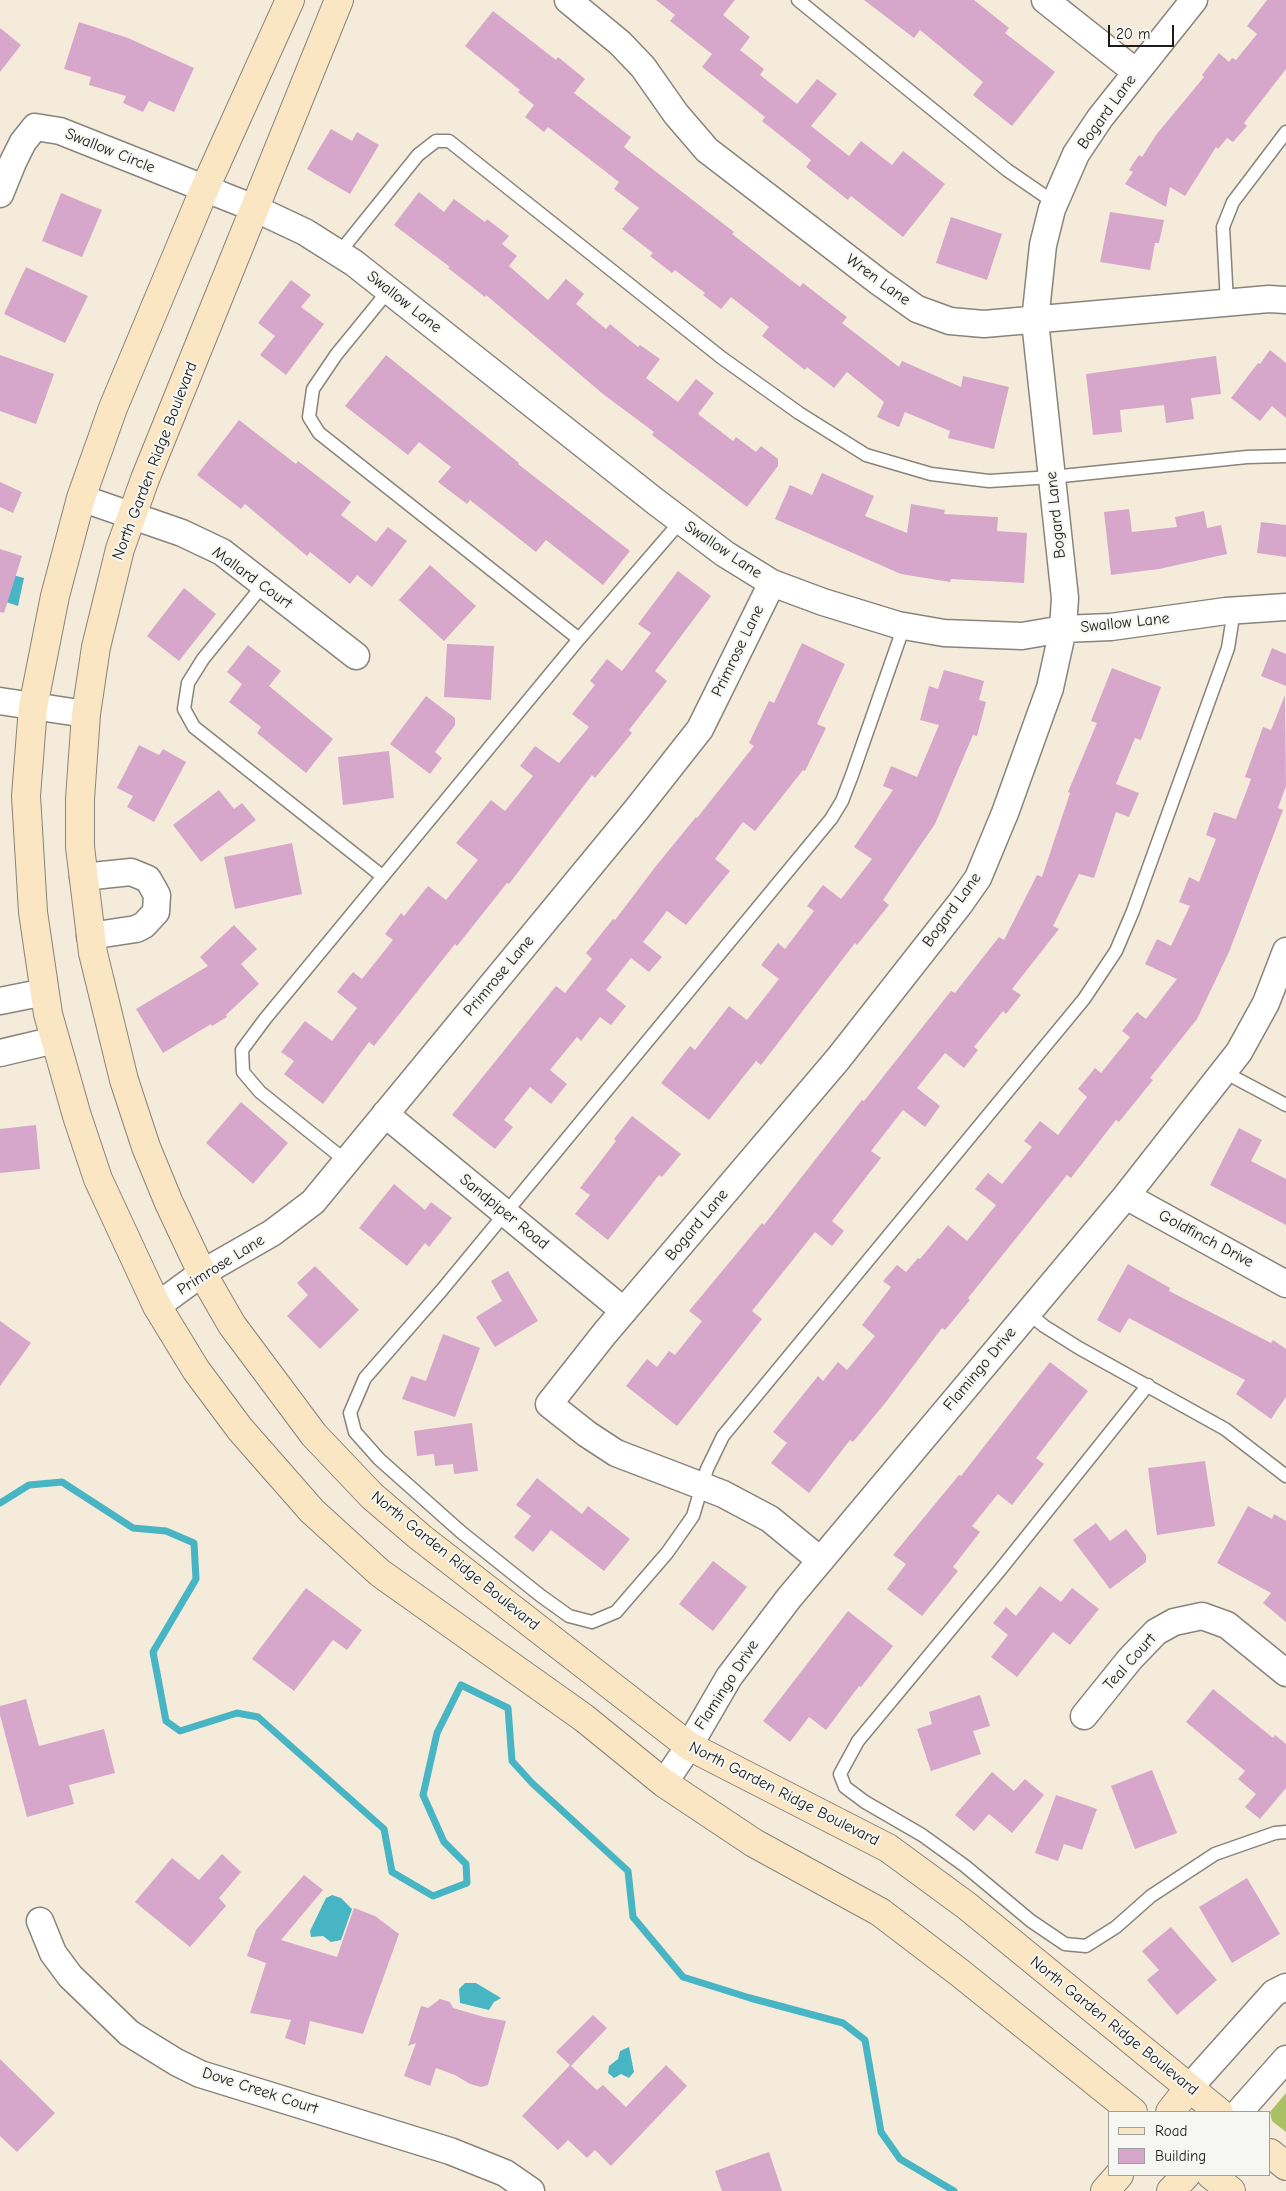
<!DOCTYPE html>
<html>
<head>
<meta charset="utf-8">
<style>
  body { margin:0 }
  #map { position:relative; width:1286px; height:2191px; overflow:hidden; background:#f5ebdb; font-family:"Comic Neue",sans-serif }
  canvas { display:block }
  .legend { position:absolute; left:1108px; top:2111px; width:162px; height:65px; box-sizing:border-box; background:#f6f6f2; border:1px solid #9f9f9c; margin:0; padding:6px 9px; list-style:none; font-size:15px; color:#1c1c1c }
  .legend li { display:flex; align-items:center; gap:10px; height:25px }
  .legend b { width:25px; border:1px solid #9f9f9c }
  .scale { position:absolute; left:1108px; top:25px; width:66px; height:22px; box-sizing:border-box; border:2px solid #1c1c1c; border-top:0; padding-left:6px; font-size:15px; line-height:18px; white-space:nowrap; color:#1c1c1c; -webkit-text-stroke:4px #f6f6f2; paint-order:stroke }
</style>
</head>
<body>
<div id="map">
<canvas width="1286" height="2191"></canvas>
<ul class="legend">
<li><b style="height:6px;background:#fbe6c4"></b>Road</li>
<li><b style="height:14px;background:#d6a7ca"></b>Building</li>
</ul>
<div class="scale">20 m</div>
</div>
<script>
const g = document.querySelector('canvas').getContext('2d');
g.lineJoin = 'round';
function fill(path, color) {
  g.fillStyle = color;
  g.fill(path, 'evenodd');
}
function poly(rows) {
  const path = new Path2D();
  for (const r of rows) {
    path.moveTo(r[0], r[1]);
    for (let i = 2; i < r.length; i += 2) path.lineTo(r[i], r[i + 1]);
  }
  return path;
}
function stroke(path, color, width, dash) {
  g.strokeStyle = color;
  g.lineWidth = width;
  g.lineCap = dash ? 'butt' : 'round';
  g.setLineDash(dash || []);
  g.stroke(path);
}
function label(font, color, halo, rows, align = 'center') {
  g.font = font + ' "Comic Neue",sans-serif';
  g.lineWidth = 4;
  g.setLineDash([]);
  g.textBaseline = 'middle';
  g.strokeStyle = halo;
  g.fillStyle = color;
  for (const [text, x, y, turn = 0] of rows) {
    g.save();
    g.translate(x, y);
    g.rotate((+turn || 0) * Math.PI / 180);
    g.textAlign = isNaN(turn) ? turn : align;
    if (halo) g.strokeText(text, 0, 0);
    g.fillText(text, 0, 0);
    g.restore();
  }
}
fill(poly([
  [1286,2093,1286,2132,1272,2121,1270,2112]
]), '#a9c065');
fill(poly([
  [13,575,24,578,18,606,6,602],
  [332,1895,341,1898,352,1909,341,1940,331,1942,323,1936,311,1937,310,1931,326,1898],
  [465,1983,476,1983,501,1998,494,2002,489,2010,460,2003,459,1989],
  [629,2047,634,2072,629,2078,621,2074,614,2078,608,2073,609,2066,618,2059,620,2051]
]), '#48b5c4');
stroke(poly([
  [0,1503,29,1485,62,1482,133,1528,166,1531,194,1543,196,1579,153,1652,166,1721,180,1731,237,1713,258,1717,384,1829,392,1872,433,1896,467,1883,466,1864,444,1842,423,1795,437,1733,461,1685,508,1708,512,1761,532,1783,628,1871,633,1917,683,1977,750,1998,843,2023,865,2040,881,2132,900,2159,954,2191]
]), '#48b5c4', 7);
fill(poly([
  [656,0,735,0,723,15,750,37,740,50,764,69,760,75,797,104,817,79,837,94,811,126,849,156,861,141,892,165,903,151,945,184,903,237,851,196,848,200,806,167,811,160,762,121,765,117,702,67,712,54,670,21,675,15],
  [864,0,974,0,1009,28,1005,33,1055,72,1012,126,973,95,983,82,920,30,914,38],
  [1267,0,1286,0,1286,69,1244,123,1247,126,1233,142,1227,138,1218,149,1216,147,1185,196,1170,187,1166,207,1125,184,1133,172,1129,170,1139,155,1142,157,1156,135,1204,77,1202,75,1219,53,1229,62,1232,58,1236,60,1257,34,1247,26],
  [493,11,556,60,558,57,585,79,574,93,631,137,624,147,734,232,732,234,800,287,803,283,847,317,842,323,899,367,902,361,961,387,963,376,1009,387,994,449,948,438,950,431,905,412,899,427,877,417,884,402,847,372,834,388,807,367,805,370,762,336,769,327,731,297,721,309,703,295,705,293,675,270,672,273,650,256,653,253,622,229,639,208,614,189,619,182,548,127,544,132,525,117,534,105,518,92,520,90,465,46],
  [79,22,128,38,194,68,174,112,149,101,143,112,123,103,126,96,89,85,91,77,64,69],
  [0,28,21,45,0,72],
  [331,129,352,141,357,132,379,145,350,194,307,169],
  [419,192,444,212,454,199,485,222,487,219,509,236,502,244,517,256,509,266,548,300,566,279,584,294,576,304,606,329,610,324,638,347,640,345,660,359,646,378,678,402,696,379,714,393,698,414,733,441,736,437,756,452,761,446,778,459,778,466,747,507,652,435,654,432,603,394,486,295,485,297,448,268,450,267,394,225],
  [61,193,102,210,82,257,42,241],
  [1110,212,1164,220,1159,243,1155,243,1150,270,1100,262],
  [951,217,1002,234,987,280,936,263],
  [26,267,88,296,65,343,4,314],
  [291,280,311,295,301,307,324,324,286,375,260,355,275,336,258,323],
  [1270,350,1286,363,1286,418,1272,406,1260,421,1231,398,1258,363,1260,364],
  [0,355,54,374,36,424,0,411],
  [386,355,519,463,518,464,630,551,603,585,546,540,536,552,470,500,467,504,438,482,451,467,419,442,408,455,345,406],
  [1216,356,1221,394,1191,398,1194,419,1166,423,1164,405,1120,410,1122,432,1093,435,1086,374],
  [239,420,296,464,298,461,351,502,341,515,376,542,388,527,407,541,372,587,357,575,350,584,310,552,307,556,245,504,241,509,197,475],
  [822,473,874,496,865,516,907,533,911,504,945,510,944,514,998,517,997,531,1027,533,1024,583,951,579,950,582,901,574,775,519,790,485,812,495],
  [0,482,22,492,13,513,0,507],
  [1129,509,1132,532,1177,527,1175,517,1204,511,1207,528,1221,525,1227,554,1159,569,1111,575,1104,512],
  [1261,522,1286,525,1286,557,1257,553],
  [0,549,22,556,4,613,0,612],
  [430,565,476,606,444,641,399,600],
  [678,571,711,596,655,671,667,681,629,730,632,733,595,778,592,775,509,884,507,883,457,946,455,944,374,1046,369,1042,323,1104,284,1074,294,1061,281,1052,305,1021,332,1041,357,1008,337,992,353,972,362,979,393,940,385,934,401,913,404,916,428,886,446,900,478,860,456,843,491,800,505,811,533,776,520,766,535,746,559,763,589,727,572,714,595,685,590,681,607,659,622,671,651,633,638,624],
  [184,588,216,614,179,661,147,636],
  [802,643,845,664,817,724,826,728,805,771,803,770,755,831,743,822,715,859,730,871,686,925,667,911,643,942,662,957,649,972,631,958,606,990,626,1006,611,1025,600,1017,581,1041,577,1037,550,1070,567,1084,551,1104,530,1087,504,1120,513,1127,495,1149,452,1115,556,986,565,993,592,959,586,953,613,919,615,920,656,866,696,817,697,818,754,746,749,743,769,701,774,703],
  [447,644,494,646,491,700,444,697],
  [248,645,281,671,269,686,333,739,306,773,257,733,261,727,229,702,242,684,227,672],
  [1272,648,1286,654,1286,686,1261,676],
  [1112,668,1161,687,1141,740,1135,738,1116,784,1139,793,1129,817,1116,812,1094,878,1079,874,1053,926,1059,929,1012,989,1021,995,1006,1014,1003,1011,974,1047,978,1050,964,1068,945,1053,917,1088,940,1106,925,1127,903,1110,871,1151,881,1158,832,1221,844,1231,832,1246,815,1232,752,1311,762,1319,677,1426,626,1386,647,1359,657,1367,669,1351,675,1355,702,1321,689,1311,762,1223,764,1225,862,1100,864,1101,951,991,955,993,999,937,1004,940,1037,875,1042,877,1070,793,1068,792,1097,723,1091,721],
  [944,670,984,681,979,700,986,702,977,736,973,735,935,824,883,900,889,905,857,945,855,943,761,1065,756,1061,709,1120,661,1083,690,1046,695,1050,729,1006,747,1020,779,979,761,965,778,943,785,949,814,911,807,906,823,885,841,899,872,859,854,847,893,790,883,786,891,766,917,777,939,725,920,720,929,686,938,689],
  [1285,695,1286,786,1278,808,1283,810,1229,952,1197,1019,1150,1078,1153,1080,1119,1122,1116,1120,1071,1178,1067,1175,968,1298,970,1300,945,1330,942,1328,886,1402,853,1442,850,1440,809,1493,771,1463,787,1443,773,1432,818,1376,823,1381,838,1362,847,1370,875,1336,862,1325,891,1287,883,1281,897,1265,906,1272,918,1258,920,1259,948,1225,967,1241,996,1205,975,1189,988,1173,1002,1184,1032,1147,1024,1141,1040,1121,1058,1135,1087,1097,1078,1089,1095,1068,1101,1073,1130,1037,1122,1031,1137,1012,1146,1019,1177,979,1145,964,1157,939,1171,946,1190,906,1179,902,1189,877,1199,882,1216,839,1206,835,1214,812,1236,819,1251,779,1245,777,1263,727,1271,730],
  [426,696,455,718,455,725,435,752,442,758,430,774,390,744],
  [139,745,159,755,163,749,186,762,154,822,127,807,133,796,117,788],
  [389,751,394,798,343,805,338,757],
  [219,790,234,809,242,803,256,820,201,862,173,825],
  [292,843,302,894,235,909,224,857],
  [234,925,257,949,241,964,259,984,226,1015,227,1017,212,1026,211,1024,163,1053,136,1009,208,966,200,957],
  [241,1102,288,1143,253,1184,206,1143],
  [632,1116,681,1154,662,1177,659,1175,608,1240,575,1214,590,1195,580,1188,616,1141,614,1139],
  [36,1125,40,1169,0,1173,0,1129],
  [1239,1128,1262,1140,1251,1161,1286,1179,1286,1225,1210,1185],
  [394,1184,425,1210,431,1202,452,1218,429,1247,425,1243,407,1266,359,1228],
  [1128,1264,1170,1288,1169,1291,1271,1343,1273,1340,1286,1349,1286,1397,1271,1419,1236,1394,1245,1380,1129,1318,1120,1333,1097,1320],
  [315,1266,359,1310,320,1349,287,1316,308,1295,297,1283],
  [508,1271,538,1321,495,1347,476,1317,502,1301,491,1281],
  [0,1321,31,1343,0,1386],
  [443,1334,480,1348,455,1417,402,1399,411,1376,426,1381],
  [1050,1362,1088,1391,1036,1458,1044,1464,1012,1505,998,1494,972,1526,980,1532,953,1567,958,1571,922,1616,887,1589,906,1564,893,1555,959,1475,961,1476],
  [472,1423,478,1471,454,1474,453,1464,435,1466,434,1454,417,1456,414,1431],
  [1205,1461,1215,1526,1157,1535,1148,1468],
  [537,1478,582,1514,588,1506,630,1539,604,1571,551,1530,533,1552,514,1537,531,1516,516,1505],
  [1248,1506,1272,1519,1274,1514,1286,1521,1286,1622,1263,1603,1271,1593,1217,1563],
  [1096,1523,1110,1541,1126,1529,1146,1555,1146,1562,1110,1589,1073,1540],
  [713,1561,747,1587,713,1631,679,1604],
  [1040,1586,1061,1602,1072,1588,1099,1609,1070,1645,1053,1632,1017,1677,991,1657,1008,1635,993,1623,1006,1607,1016,1616],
  [306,1588,362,1630,347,1650,333,1640,294,1691,252,1659],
  [848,1611,893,1646,861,1687,859,1686,826,1730,809,1717,790,1742,763,1721],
  [1213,1689,1273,1738,1275,1735,1286,1744,1286,1788,1260,1819,1245,1807,1256,1794,1238,1779,1245,1771,1186,1722],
  [980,1695,990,1726,973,1731,981,1754,931,1771,917,1729,932,1724,929,1712],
  [26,1699,39,1746,104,1729,115,1773,69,1785,74,1804,27,1817,0,1715,0,1706],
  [1152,1770,1177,1833,1135,1849,1111,1786],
  [992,1772,1014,1791,1025,1779,1044,1795,1012,1833,989,1814,974,1831,955,1815],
  [1056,1795,1097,1809,1082,1850,1064,1844,1058,1861,1035,1853],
  [222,1854,241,1872,219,1898,226,1906,190,1947,135,1902,172,1858,199,1880],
  [304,1875,323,1890,281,1940,337,1957,354,1908,375,1916,399,1934,363,2034,310,2021,305,2045,285,2038,291,2020,250,2013,266,1963,247,1956,256,1930],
  [1247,1878,1280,1934,1232,1963,1199,1907],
  [1171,1927,1217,1980,1177,2015,1147,1980,1159,1970,1142,1951],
  [440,1999,450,2002,453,2008,484,2017,506,2021,488,2085,481,2087,470,2084,455,2075,436,2068,430,2086,404,2076,416,2043,408,2046,421,2006,428,2008],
  [593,2015,607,2028,571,2066,597,2090,603,2085,626,2107,666,2065,687,2086,611,2166,595,2150,587,2158,568,2140,558,2150,522,2116,570,2065,556,2052],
  [0,2059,55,2113,17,2152,0,2136],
  [769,2152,782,2191,722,2191,715,2171]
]), '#d6a7ca');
const service = poly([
  [798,0,1007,170,1055,203],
  [339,253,418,155,436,141,449,141,722,358,799,413,866,455,931,474,989,481,1052,477,1247,457,1286,456],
  [389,290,336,355,313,389,309,417,319,433,579,639],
  [1227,303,1223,227,1233,202,1286,132],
  [263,585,203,659,188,683,184,709,194,727,382,876],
  [904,626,852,775,842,801,831,819,441,1291,365,1378,350,1413,355,1432,379,1459,461,1532,541,1596,569,1616,592,1622,616,1612,667,1553,693,1516,707,1469,723,1436,1084,999,1116,951,1133,911,1228,648,1234,610],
  [1224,1072,1286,1105],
  [346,1161,260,1092,243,1072,242,1050,265,1019,579,639,681,521],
  [1027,1312,1044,1326,1079,1348,1225,1429,1286,1476],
  [1148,1385,1000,1570,858,1741,840,1774,845,1787,865,1802,922,1835,965,1866,1031,1921,1065,1944,1086,1946,1116,1927,1151,1896,1215,1854,1275,1833,1286,1832]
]);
const minor = poly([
  [568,0,620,43,643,67,676,114,707,150,879,282,917,309,950,321,984,324,1269,299,1286,300],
  [1045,0,1136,72],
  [0,194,13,162,23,142,35,127,60,131,254,208,305,232,354,263,656,502,725,554,772,583,823,602,898,625,944,633,1022,636,1063,629,1111,627,1226,611,1286,607],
  [81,498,182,533,222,552,356,656],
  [0,701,86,714],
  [83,877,131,872,148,879,157,895,156,912,144,925,136,929,90,936],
  [0,1001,45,992],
  [0,1053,55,1040],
  [385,1114,624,1311],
  [1126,1196,1286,1284],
  [157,1306,202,1273,272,1233,313,1202,637,809,700,729,772,583],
  [820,1560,770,1519,723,1494,616,1453,587,1434,549,1404,605,1333,838,1059,959,905,978,878,1005,813,1050,688,1063,629,1065,598,1035,321,1043,245,1052,209,1076,154,1100,118,1194,0],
  [1084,1716,1130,1659,1156,1632,1174,1622,1202,1616,1227,1625,1286,1673],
  [664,1783,689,1746,729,1677,789,1598,1126,1196,1239,1052,1266,1003,1286,951],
  [40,1921,53,1953,70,1976,129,2033,176,2062,200,2074,450,2151,505,2173,531,2191],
  [1189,2088,1274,1993,1286,1987],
  [1239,2112,1286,2059]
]);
const secondary = poly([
  [290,0,205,188,113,408,81,498,55,596,33,707,26,796,33,912,48,1014,77,1116,98,1179,157,1306,196,1370,240,1429,312,1511,380,1573,584,1718,664,1783,754,1843,880,1912,960,1973,1133,2112],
  [339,0,145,479,120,549,96,647,86,714,80,799,80,847,93,953,124,1080,146,1147,169,1203,202,1273,232,1325,314,1435,372,1496,420,1537,689,1746,888,1848,967,1906,1219,2112],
  [1170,2112,1189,2088],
  [1270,2153,1286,2166],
  [1211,2175,1231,2191],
  [1105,2191,1119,2175],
  [1171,2191,1186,2175]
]);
stroke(service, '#88847c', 15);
stroke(minor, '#88847c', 29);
stroke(secondary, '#88847c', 30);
stroke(service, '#fff', 12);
stroke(minor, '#fff', 26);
stroke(secondary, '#fbe6c4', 28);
label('16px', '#1c1c1c', '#f6f6f2', [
  ["Bogard Lane",1107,112,-54],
  ["Swallow Circle",110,151,22],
  ["Wren Lane",878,280,36],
  ["Swallow Lane",404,302,38],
  ["North Garden Ridge Boulevard",155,461,-69],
  ["Bogard Lane",1056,515,-96],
  ["Swallow Lane",723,550,34],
  ["Mallard Court",252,578,36],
  ["Swallow Lane",1125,623,-6],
  ["Primrose Lane",738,651,-64],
  ["Bogard Lane",952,910,-54],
  ["Primrose Lane",499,976,-50],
  ["Sandpiper Road",504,1212,39],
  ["Bogard Lane",697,1225,-50],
  ["Goldfinch Drive",1206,1239,28],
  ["Primrose Lane",221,1265,-32],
  ["Flamingo Drive",980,1369,-50],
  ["North Garden Ridge Boulevard",455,1561,39],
  ["Teal Court",1130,1662,-48],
  ["Flamingo Drive",727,1685,-57],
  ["North Garden Ridge Boulevard",784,1794,27],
  ["North Garden Ridge Boulevard",1114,2026,39],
  ["Dove Creek Court",260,2091,18]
]);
</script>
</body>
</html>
